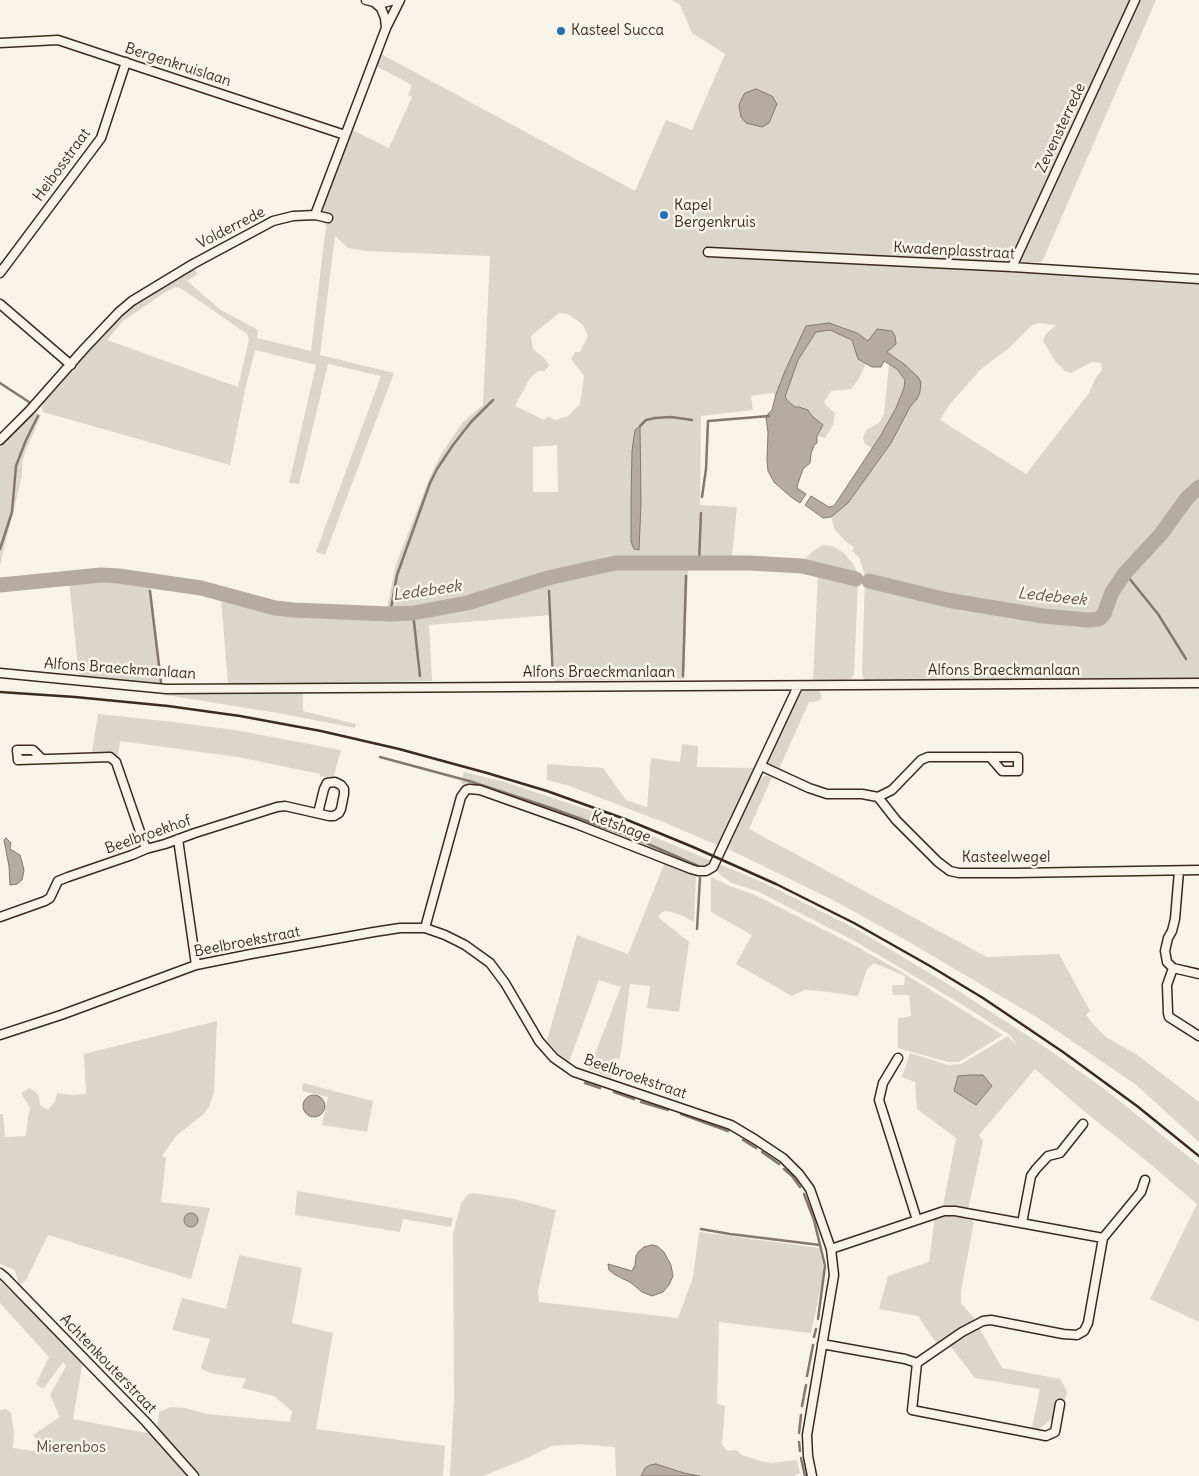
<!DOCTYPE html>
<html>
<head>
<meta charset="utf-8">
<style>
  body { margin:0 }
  canvas { display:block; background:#f7f3e8 }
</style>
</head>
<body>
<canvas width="1199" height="1476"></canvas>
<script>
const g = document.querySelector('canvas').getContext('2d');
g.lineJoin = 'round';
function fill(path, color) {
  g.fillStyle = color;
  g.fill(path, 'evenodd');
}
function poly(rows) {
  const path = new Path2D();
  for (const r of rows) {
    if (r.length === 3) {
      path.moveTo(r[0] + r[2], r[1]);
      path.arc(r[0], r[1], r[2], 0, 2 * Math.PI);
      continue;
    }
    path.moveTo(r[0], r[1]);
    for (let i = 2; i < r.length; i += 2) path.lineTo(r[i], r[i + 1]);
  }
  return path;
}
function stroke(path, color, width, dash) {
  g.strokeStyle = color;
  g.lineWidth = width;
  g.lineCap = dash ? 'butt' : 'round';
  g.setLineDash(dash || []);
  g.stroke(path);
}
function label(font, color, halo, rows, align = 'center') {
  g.font = font + ' Delius,sans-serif';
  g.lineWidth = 5;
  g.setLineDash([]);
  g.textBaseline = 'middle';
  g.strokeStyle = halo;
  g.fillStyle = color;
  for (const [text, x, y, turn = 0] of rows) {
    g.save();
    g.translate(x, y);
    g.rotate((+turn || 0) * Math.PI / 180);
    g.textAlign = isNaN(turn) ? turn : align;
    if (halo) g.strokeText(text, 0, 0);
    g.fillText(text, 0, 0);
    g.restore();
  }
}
fill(poly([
  [672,0,1156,0,1042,262,1023,262,1022,272,1199,283,1199,678,866,680,863,678,862,674,865,577,859,557,852,551,854,547,845,541,835,530,831,517,848,503,891,443,910,407,917,399,918,377,904,364,857,333,807,326,785,371,776,394,772,393,751,396,753,410,701,416,700,505,737,507,732,556,802,562,813,551,823,545,832,546,844,553,853,564,858,573,858,583,854,674,851,679,839,681,813,681,818,574,801,570,702,567,688,570,684,679,555,681,551,615,429,625,432,681,228,685,221,598,275,611,413,619,433,612,468,606,497,599,520,590,545,585,571,575,646,564,678,566,678,557,632,556,583,563,532,577,466,599,387,608,396,564,430,477,441,454,463,422,483,405,490,256,366,251,348,248,335,236,320,355,394,373,325,555,316,552,381,376,328,364,299,484,289,483,316,365,255,350,245,390,230,465,43,412,41,403,120,314,132,304,192,267,198,274,187,281,221,310,258,330,257,338,311,351,326,226,323,221,335,222,323,211,324,206,350,129,389,148,412,97,408,95,412,85,376,66,381,54,635,191,666,120,692,130,725,54,692,33,680,5],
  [176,287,182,289,247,334,249,339,238,387,107,340,123,321,164,293],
  [559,313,568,314,583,325,588,336,580,352,575,352,571,359,584,376,580,404,568,416,555,420,548,416,544,420,515,406,530,378,538,371,545,371,549,365,544,358,533,349,531,336],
  [1039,323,1056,325,1045,335,1043,341,1055,361,1065,371,1071,373,1092,362,1101,363,1102,370,1095,379,1089,393,1026,474,940,420,950,404,982,368,1008,349,1032,325],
  [557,445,558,492,533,492,533,447],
  [830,330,852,340,858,359,866,364,858,380,851,389,831,391,824,402,826,405,835,413,833,425,825,438,817,436,823,425,811,415,808,410,795,407,785,397,798,360,816,332],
  [889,364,897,369,905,380,904,388,896,408,881,435,872,448,865,444,863,438,866,430,879,423,884,414],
  [35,412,41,415,24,455,22,465,22,476,0,565,0,445],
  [101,578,119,579,150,585,163,685,79,676,69,581],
  [800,691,818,691,821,693,821,699,818,701,809,702,779,769,767,763],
  [166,692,303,693,303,711,356,724,355,728,283,714,166,695],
  [98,714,173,722,235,730,341,750,333,779,320,776,320,774,238,757,120,741,118,755,92,752],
  [682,744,698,746,697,767,755,768,719,846,668,824,567,785,547,780,547,764,603,768,626,800,647,807,651,758,680,762],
  [464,772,508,783,589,810,710,860,710,863,705,868,701,869,689,865,575,819,479,786,468,787,461,783],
  [765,775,772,777,749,829,987,957,1059,954,1090,1011,1086,1015,1093,1024,1107,1038,1136,1054,1199,1102,1199,1142,1135,1084,1038,1018,909,942,831,899,726,848,754,786],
  [665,862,696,875,694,922,681,915,667,911,662,912,658,917,689,942,679,1012,647,1008,650,986,630,984,620,1059,614,1058,611,1078,589,1069,621,987,599,980,569,1062,561,1057,547,1040,577,935,628,954],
  [719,864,762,882,858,930,951,986,1042,1045,1106,1090,1199,1165,1199,1322,1150,1299,1197,1204,1148,1162,1085,1112,1035,1069,979,1135,983,1141,966,1219,974,1221,961,1291,961,1303,973,1317,1002,1368,1060,1379,1067,1391,1065,1401,1056,1403,1054,1417,1038,1430,1032,1428,1040,1389,975,1378,945,1339,937,1344,918,1316,879,1309,888,1276,929,1262,936,1208,943,1206,956,1138,917,1109,915,1082,902,1077,910,1053,948,1065,961,1064,1008,1036,1018,1047,1010,1035,958,1002,853,940,757,891,732,883,723,877,716,870],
  [711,877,730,886,755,895,850,943,900,971,1003,1035,959,1062,948,1062,898,1048,898,1018,911,1016,909,995,893,995,892,985,904,985,905,976,874,963,867,969,858,996,820,991,804,990,792,996,736,964,752,935,711,912],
  [217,1021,214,1092,209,1107,203,1115,177,1135,162,1156,166,1158,161,1202,210,1208,191,1279,48,1235,26,1280,19,1285,15,1270,0,1264,0,1114,3,1114,5,1137,26,1136,28,1116,30,1108,21,1093,29,1088,36,1092,39,1097,40,1105,48,1110,55,1101,57,1093,72,1095,86,1094,84,1054],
  [303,1083,373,1101,367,1132,322,1125,328,1097,302,1091],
  [297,1191,453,1218,451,1227,403,1219,400,1232,295,1215],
  [473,1193,514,1199,556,1210,538,1291,539,1302,678,1318,693,1277,699,1232,819,1248,824,1272,811,1333,719,1322,717,1404,725,1406,722,1445,727,1451,736,1450,742,1455,761,1461,771,1463,797,1460,800,1473,794,1476,700,1476,684,1473,656,1464,642,1473,641,1476,616,1476,615,1447,578,1444,551,1446,523,1460,483,1476,450,1476,454,1396,453,1234,461,1203,467,1195],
  [239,1255,302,1268,292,1323,333,1333,316,1429,445,1446,443,1476,198,1476,157,1432,159,1412,171,1407,185,1408,207,1414,290,1422,292,1411,274,1396,242,1388,246,1379,210,1373,201,1368,210,1339,172,1330,182,1298,226,1309],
  [0,1281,83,1361,73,1419,152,1434,190,1476,0,1476,0,1410,6,1409,11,1413,14,1432,13,1448,40,1452,40,1444,33,1435,60,1417,50,1395,66,1366,63,1362,44,1388,40,1387,36,1384,49,1357,0,1303]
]), '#dbd6cb');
const water = poly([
  [756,89,772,96,777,104,769,123,762,127,746,123,741,117,739,106,741,100,745,93,756,89],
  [829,323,857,333,868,341,877,329,892,331,895,336,896,344,887,352,904,364,918,377,921,382,920,392,917,399,910,407,891,443,848,503,831,517,823,518,805,505,811,496,829,507,834,506,881,435,896,408,904,388,905,380,897,369,884,361,881,367,872,367,858,359,852,340,830,330,816,332,798,360,785,397,789,402,795,407,799,407,808,410,811,415,823,425,817,436,817,443,814,445,811,454,810,463,803,469,798,483,797,488,806,494,800,503,791,497,774,482,768,471,767,460,768,432,766,418,768,414,772,410,776,394,785,371,806,326,829,323],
  [640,426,641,503,639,550,634,549,631,542,631,500,632,451,635,430,640,426],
  [6,838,11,843,10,849,20,855,22,862,24,870,22,880,17,884,10,885,9,866,4,840,6,838],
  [970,1075,983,1075,992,1086,976,1105,954,1091,958,1076,970,1075],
  [314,1106,11],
  [191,1220,7],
  [652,1245,657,1246,664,1252,671,1265,673,1276,669,1285,663,1292,652,1296,642,1292,630,1282,621,1278,614,1274,609,1270,608,1264,632,1271,635,1265,636,1256,638,1252,644,1247,652,1245],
  [656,1464,684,1473,700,1476,641,1476,645,1468,650,1465,656,1464]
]);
fill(water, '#b4aca0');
stroke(water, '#84786c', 1);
stroke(poly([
  [0,383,29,402],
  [640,426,646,420,655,418,671,417,692,420],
  [702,497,706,469,708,421,769,416],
  [0,549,12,512,16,466,26,440,38,416],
  [699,563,701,513],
  [1125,573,1158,614,1186,659],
  [149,581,149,585],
  [150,591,161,682],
  [549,591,553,678],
  [413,613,420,676],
  [390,614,397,575,430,483,437,469,453,445,471,422,493,400],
  [683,676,686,576],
  [380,757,469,781,548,807,637,839,698,866],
  [697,929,700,878],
  [585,1083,600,1088],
  [614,1092,634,1099],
  [641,1102,668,1110],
  [681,1114,728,1131],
  [743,1140,756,1148],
  [762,1152,779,1164],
  [784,1169,792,1176,800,1187],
  [804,1194,814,1220,820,1245],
  [701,1229,730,1234,820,1245,825,1266,818,1319],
  [814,1337,816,1329],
  [807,1376,813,1345],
  [802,1406,806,1385],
  [799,1433,801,1415],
  [799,1442,800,1451],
  [801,1458,805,1476]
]), '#84786c', 2.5);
stroke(poly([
  [869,581,947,600,1043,616,1088,620,1099,619,1104,614,1112,592,1125,573,1161,534,1187,498,1199,487],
  [0,585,101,575,119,576,201,588,275,608,294,610,390,614,413,613,467,603,548,578,615,563,749,563,802,566,856,579]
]), '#b4aca0', 15);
const minor = poly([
  [366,0,374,2,383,3,395,0],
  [374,2,381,8,385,18,386,28],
  [0,43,58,40,345,135],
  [315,215,386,28,400,0],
  [708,252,1012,267,1199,279],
  [1012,267,1135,0],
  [0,273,101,138,126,62],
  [0,304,71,365],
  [0,440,30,410,84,349,119,312,132,301,193,264,273,221,293,216,315,215,328,218],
  [0,673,166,689,1199,683],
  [42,759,33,750,17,750,18,760,110,757,116,762,146,849],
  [761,766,809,788,827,794,862,794,878,797,896,820,938,862,950,871,959,873,1015,873,1199,870],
  [878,797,892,790,921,760,928,757,1018,757,1018,771,1002,771,990,757],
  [178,839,196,965],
  [1179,871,1175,919,1172,931,1168,938,1165,951,1167,962,1173,968,1167,985,1168,1013,1169,1017,1199,1036],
  [0,917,45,901,50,898,58,881,68,877,132,855,146,849,165,844,195,833,277,807,285,806,329,816,334,816,339,813,341,809,344,794,344,789,341,785,335,782,327,783,324,789,318,813],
  [425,928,461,797,466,790,469,789,480,790,576,824,691,869,698,871,706,871,713,867,798,686],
  [1173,968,1199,974],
  [0,1035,61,1015,196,965,251,954,374,932,400,928,425,928,445,935,465,945,490,963,505,983,539,1041,554,1058,574,1072,731,1125,756,1140,783,1158,799,1174,810,1189,831,1249,834,1275,807,1435,808,1456,812,1476],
  [898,1058,883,1083,879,1100,917,1220],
  [1022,1223,1031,1176,1036,1169,1048,1156,1060,1153,1083,1124],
  [831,1249,944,1211,955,1211,1103,1238],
  [0,1273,5,1277,146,1422,194,1476],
  [822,1344,905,1359,917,1363],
  [917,1363,962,1332,983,1321,991,1320,1063,1334,1077,1335,1084,1331,1088,1323,1103,1238,1141,1192,1145,1180],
  [917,1363,912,1410,1046,1436,1055,1432,1060,1404]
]);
stroke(minor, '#3b2a1e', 11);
stroke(minor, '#f7f3e8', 8);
stroke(poly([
  [0,692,75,697,168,706,240,716,321,731,399,749,487,773,547,791,625,819,693,847,776,884,854,923,930,966,983,998,1063,1052,1137,1106,1199,1156]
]), '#3b2a1e', 2.5);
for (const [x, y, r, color] of [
  [561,31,5,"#1f6fb2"],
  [664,215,5,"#1f6fb2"]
]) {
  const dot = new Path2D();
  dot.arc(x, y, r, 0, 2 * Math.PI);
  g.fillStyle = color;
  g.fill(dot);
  stroke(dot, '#f7f3e8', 2);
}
label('15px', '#3b2a1e', '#f7f3e8', [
  ["Kasteel Succa",571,31],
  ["Kapel",674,206],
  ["Bergenkruis",674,223]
], 'left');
label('15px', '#3b2a1e', '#f7f3e8', [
  ["Bergenkruislaan",178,65,18],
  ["Zevensterrede",1061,128,-65],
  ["Heibosstraat",62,165,-54],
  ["Volderrede",231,228,-27],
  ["Kwadenplasstraat",954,251,3],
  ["Alfons Braeckmanlaan",120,669,4],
  ["Alfons Braeckmanlaan",1004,671],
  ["Alfons Braeckmanlaan",599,673],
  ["Ketshage",621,827,21],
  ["Beelbroekhof",148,835,-19],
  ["Kasteelwegel",1006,858],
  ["Beelbroekstraat",247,942,-11],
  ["Beelbroekstraat",635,1077,19],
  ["Achtenkouterstraat",108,1364,46]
]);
label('15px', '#5b4c41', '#f7f3e8', [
  ["Mierenbos",71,1448]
]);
label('italic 16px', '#5f5145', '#f7f3e8', [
  ["Ledebeek",427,591,-8],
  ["Ledebeek",1052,597,6]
]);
</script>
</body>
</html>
